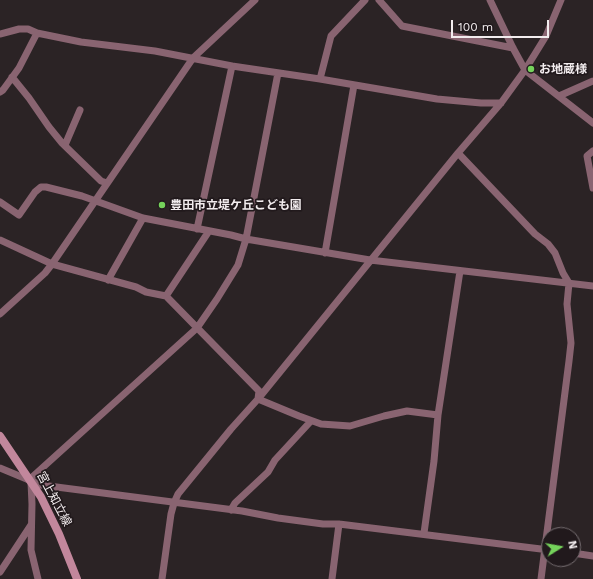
<!DOCTYPE html>
<html>
<head>
<meta charset="utf-8">
<style>
  body { margin:0 }
  #map { position:relative; width:593px; height:579px; overflow:hidden; background:#2b2325; font-family:"Work Sans",sans-serif }
  canvas { display:block }
  .north { position:absolute; left:541px; top:527px; width:40px; height:40px; box-sizing:border-box; background:#21191c; border:1px solid #756d70; border-radius:50%; rotate:79deg; font-size:11px; font-weight:700; line-height:16px; text-align:center; color:#f2ecee }
  .north::after { content:''; display:block; margin:auto; width:14px; height:18px; background:#75d25b; clip-path:polygon(50% 0,100% 100%,50% 72%,0 100%) }
  .scale { position:absolute; left:451px; top:20px; width:98px; height:18px; box-sizing:border-box; border:2px solid #f2ecee; border-top:0; padding-left:5px; font-size:12px; line-height:14px; white-space:nowrap; color:#f2ecee; -webkit-text-stroke:3px #21191c; paint-order:stroke }
</style>
</head>
<body>
<div id="map">
<canvas width="593" height="579"></canvas>
<div class="north">N</div>
<div class="scale">100 m</div>
</div>
<script>
const g = document.querySelector('canvas').getContext('2d');
g.lineJoin = 'round';
function poly(rows) {
  const path = new Path2D();
  for (const r of rows) {
    path.moveTo(r[0], r[1]);
    for (let i = 2; i < r.length; i += 2) path.lineTo(r[i], r[i + 1]);
  }
  return path;
}
function stroke(path, color, width, dash) {
  g.strokeStyle = color;
  g.lineWidth = width;
  g.lineCap = dash ? 'butt' : 'round';
  g.setLineDash(dash || []);
  g.stroke(path);
}
function label(font, color, halo, rows, align = 'center') {
  g.font = font + ' "Work Sans","Noto Sans JP",sans-serif';
  g.lineWidth = 3.5;
  g.setLineDash([]);
  g.textBaseline = 'middle';
  g.strokeStyle = halo;
  g.fillStyle = color;
  for (const [text, x, y, turn = 0] of rows) {
    g.save();
    g.translate(x, y);
    g.rotate((+turn || 0) * Math.PI / 180);
    g.textAlign = isNaN(turn) ? turn : align;
    if (halo) g.strokeText(text, 0, 0);
    g.fillText(text, 0, 0);
    g.restore();
  }
}
stroke(poly([
  [379,0,402,26,513,48],
  [490,0,513,48,525,70,593,123],
  [0,34,19,29,28,29,37,33,81,42,155,51,232,66,320,79,437,99,481,103,501,103],
  [12,77,29,98,49,127,62,143,101,181,107,183],
  [320,79,331,36,365,0],
  [0,92,3,90,19,68,37,33],
  [559,96,593,81],
  [65,145,80,110],
  [593,151,587,156,593,188],
  [458,153,535,234,548,244,555,253,563,273,569,283,567,304,571,343,569,361,541,579],
  [0,202,19,215,35,192,41,187,46,187,82,196,143,218,231,235,246,239,370,260,593,286],
  [197,229,232,66],
  [0,240,52,264,136,287,146,292,166,296,259,391,258,399],
  [325,253,354,85],
  [108,280,143,218],
  [166,296,209,231],
  [0,314,45,273,52,264,193,58,255,0],
  [258,399,299,416,321,424,350,426,384,416,407,411,438,415],
  [0,468,41,485,242,511,278,518,323,524,339,524,549,550],
  [30,479,197,328,217,299,238,265,246,239,278,73],
  [31,482,32,504,31,550,38,579],
  [231,510,235,503,268,472,275,460,311,421],
  [424,533,434,461,438,415,460,271],
  [573,553,593,556],
  [0,572,31,525],
  [162,579,171,514,174,503,178,494,231,429,258,399,458,153,501,103,525,70,546,36,561,0],
  [332,579,339,524]
]), '#896471', 7);
stroke(poly([
  [0,436,41,497,59,534,77,579]
]), '#c2879c', 8);
for (const [x, y, r, color] of [
  [531,69,4,"#75d25b"],
  [162,205,4,"#75d25b"]
]) {
  const dot = new Path2D();
  dot.arc(x, y, r, 0, 2 * Math.PI);
  g.fillStyle = color;
  g.fill(dot);
  stroke(dot, '#21191c', 1.5);
}
label('bold 12px', '#f2ecee', '#21191c', [
  ["お地蔵様",539,69],
  ["豊田市立堤ケ丘こども園",170,205]
], 'left');
label('12px', '#f2ecee', '#21191c', [
  ["宮上知立線",54,499,62]
]);
</script>
</body>
</html>
